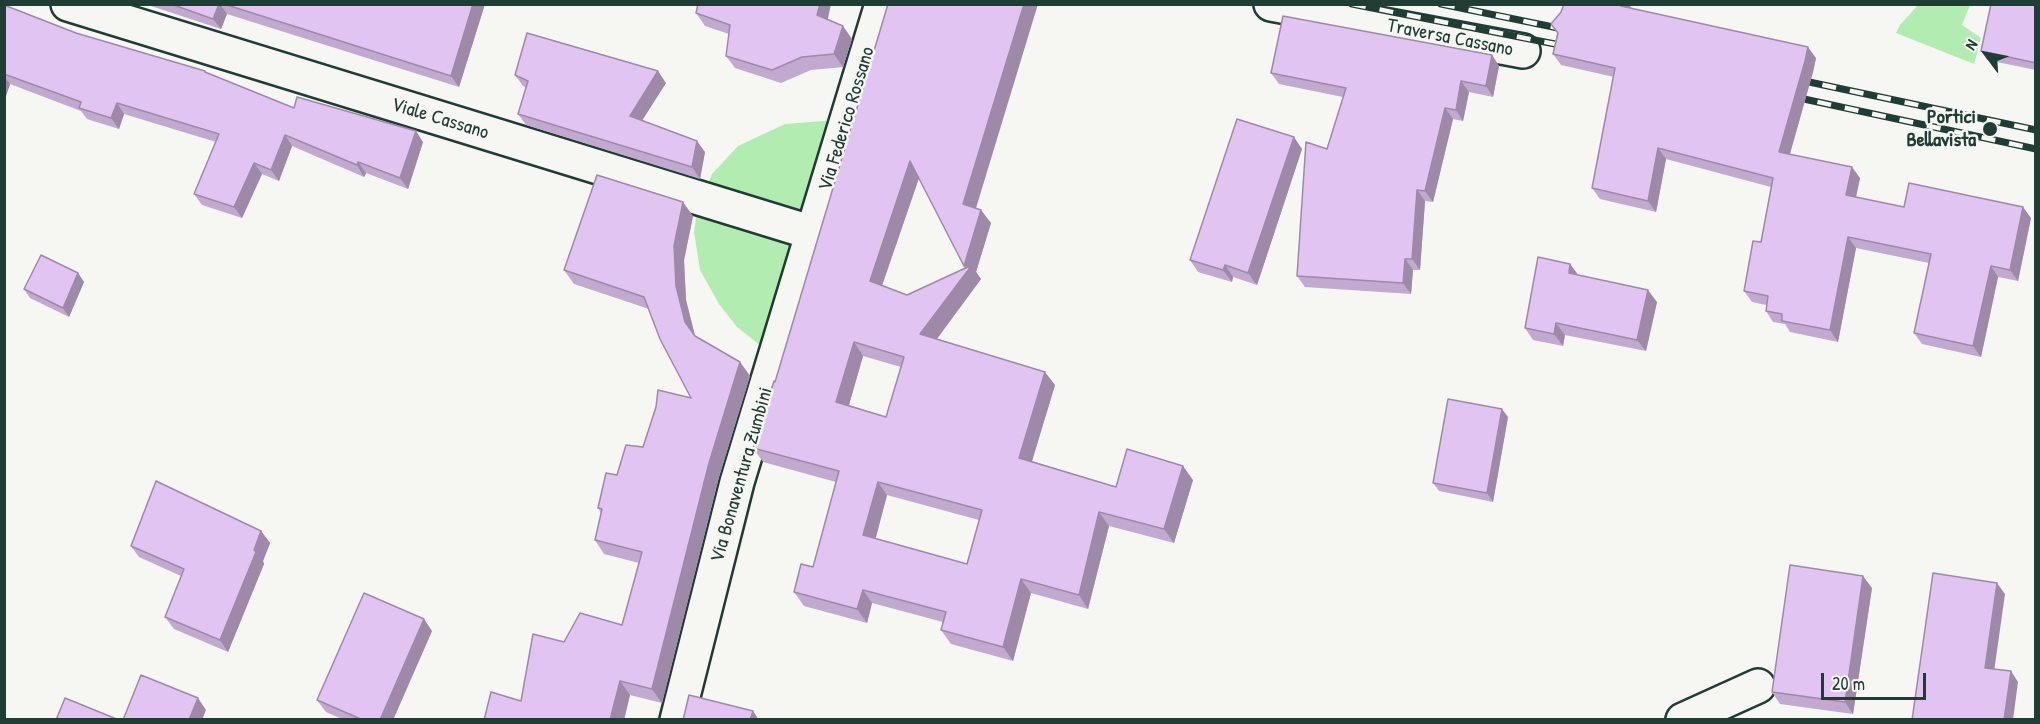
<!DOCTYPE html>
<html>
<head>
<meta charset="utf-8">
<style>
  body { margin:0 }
  #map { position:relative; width:2040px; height:724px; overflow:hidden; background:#f6f6f2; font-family:"Patrick Hand",sans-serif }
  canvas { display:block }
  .frame { position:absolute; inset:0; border:6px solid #1f3d34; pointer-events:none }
  .north { position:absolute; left:1956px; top:24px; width:60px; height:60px; -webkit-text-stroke:4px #f6f6f2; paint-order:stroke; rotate:302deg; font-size:16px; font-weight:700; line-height:24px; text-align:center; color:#1f3d34 }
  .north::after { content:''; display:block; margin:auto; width:21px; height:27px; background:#1f3d34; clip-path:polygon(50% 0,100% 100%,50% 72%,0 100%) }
  .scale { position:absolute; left:1821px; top:673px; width:105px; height:27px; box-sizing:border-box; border:3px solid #1f3d34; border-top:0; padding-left:8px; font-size:18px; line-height:21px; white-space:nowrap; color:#1f3d34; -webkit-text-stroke:4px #f6f6f2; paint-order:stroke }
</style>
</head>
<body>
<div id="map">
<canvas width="2040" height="724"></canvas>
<div class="frame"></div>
<div class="north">N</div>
<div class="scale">20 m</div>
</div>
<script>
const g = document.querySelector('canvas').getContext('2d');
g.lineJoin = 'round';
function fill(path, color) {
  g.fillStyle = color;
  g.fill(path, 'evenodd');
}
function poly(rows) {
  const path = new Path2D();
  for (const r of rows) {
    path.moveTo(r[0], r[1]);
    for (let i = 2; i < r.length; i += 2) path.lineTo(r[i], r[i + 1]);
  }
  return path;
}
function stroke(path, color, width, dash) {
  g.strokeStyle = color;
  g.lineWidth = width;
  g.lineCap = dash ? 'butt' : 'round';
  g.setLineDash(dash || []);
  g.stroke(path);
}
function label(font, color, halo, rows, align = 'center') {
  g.font = font + ' "Patrick Hand",sans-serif';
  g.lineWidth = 5;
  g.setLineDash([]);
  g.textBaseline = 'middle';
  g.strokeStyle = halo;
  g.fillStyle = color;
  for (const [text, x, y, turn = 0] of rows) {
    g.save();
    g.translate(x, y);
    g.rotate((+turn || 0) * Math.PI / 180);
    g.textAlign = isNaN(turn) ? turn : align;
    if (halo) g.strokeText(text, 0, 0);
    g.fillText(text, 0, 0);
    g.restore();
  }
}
fill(poly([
  [1918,5,1970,5,1962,25,1981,38,1974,64,1896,33,1900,25],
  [836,120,765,349,737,327,719,304,700,270,694,232,697,211,712,174,738,146,785,124]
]), '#b2ecb0');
const minor = poly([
  [68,4,813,233],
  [1271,4,1523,51],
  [677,720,737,482,882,4],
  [1683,720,1758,686]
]);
stroke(minor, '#1f3d34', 38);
stroke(minor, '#f6f6f2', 33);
const rail = poly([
  [1352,4,1555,44],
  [1441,4,1558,28],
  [1795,79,2036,130],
  [1790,96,2036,149]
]);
stroke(rail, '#1f3d34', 7);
stroke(rail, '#f6f6f2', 4.5, [14]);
fill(poly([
  [145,4,485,4,459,87,227,14,221,29],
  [888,4,976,208,991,223,976,272,981,279,937,339,1055,385,1032,461,1116,487,1193,480,1174,543,1109,526,1088,609,1031,593,1013,661,951,644,941,630,943,622,872,603,867,623,804,606,794,592,813,567,836,482,763,462,753,448,775,382],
  [919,178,965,268,907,295,882,286],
  [863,356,901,367,886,417,849,405],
  [887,495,979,520,967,564,875,539],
  [2036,4,2036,70,1987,60,1981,51],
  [4,5,76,33,207,73,294,108,423,142,408,189,366,173,364,177,292,146,279,181,262,174,242,218,202,205,194,194,216,142,124,114,119,129,87,119,81,111,10,84,6,96,4,95],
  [1631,8,1631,9,1816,58,1813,72,1790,154,1860,178,1856,197,1904,207,2031,218,2018,281,1998,277,1981,357,1922,344,1914,333,1929,263,1856,248,1838,342,1790,332,1785,324,1773,322,1766,311,1766,305,1752,302,1744,291,1761,242,1771,187,1666,159,1656,212,1600,199,1592,188,1614,77,1561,65,1553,54,1561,12],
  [696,13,828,19,852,39,843,67,811,70,781,83,735,68,726,56,729,34,705,26],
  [1492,55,1499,66,1493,97,1469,92,1463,121,1453,119,1433,202,1425,201,1420,270,1413,270,1411,294,1305,287,1297,276,1327,149,1343,97,1279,84,1271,73],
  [515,75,666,83,642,120,705,152,700,179,526,125,518,114,526,88,523,86],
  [1302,149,1257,285,1233,277,1232,282,1198,272,1190,260],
  [693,216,684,260,686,300,695,336,740,362,750,376,719,477,662,703,630,695,624,720,484,720,521,701,564,642,622,625,639,563,604,554,595,540,601,513,598,508,617,475,643,447,691,398,649,309,574,284,564,270],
  [1570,264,1578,275,1657,302,1646,351,1565,335,1563,346,1533,340,1525,328],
  [78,273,84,282,69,317,30,298,24,289],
  [1508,417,1493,502,1439,491,1433,483],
  [261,531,270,543,263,561,264,564,228,652,174,629,165,617,181,576,139,557,131,546],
  [1872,588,1853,714,1780,704,1772,692],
  [432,631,393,720,344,720,326,712,317,700]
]), '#c2a9d0');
fill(poly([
  [219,4,220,4,227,14,221,29,213,19],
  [473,4,485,4,459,87,451,76],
  [820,4,831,4,826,28,817,15],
  [1024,4,1038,4,973,218,963,204],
  [1622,4,1629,4,1631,8,1629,18,1621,6],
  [843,26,852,39,843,67,834,54],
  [1808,47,1816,58,1813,72,1787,164,1779,152],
  [1492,55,1499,66,1493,97,1486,86],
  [658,71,666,83,638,127,630,116],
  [4,76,10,84,6,96,4,94],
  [1461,81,1469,92,1463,121,1456,110],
  [117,103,124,114,119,129,111,118],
  [1445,108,1453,119,1433,202,1425,191],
  [416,131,423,142,408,189,400,178],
  [285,135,292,146,279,181,271,170],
  [1294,137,1302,149,1257,285,1248,273],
  [697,141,705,152,700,179,692,167],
  [1658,148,1666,159,1656,212,1648,201],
  [910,161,920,175,879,294,870,281],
  [358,162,366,173,364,177,357,165],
  [254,163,262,174,242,218,234,207],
  [1852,167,1860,178,1854,206,1846,195],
  [1417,190,1425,201,1420,270,1412,259],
  [683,202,693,216,684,260,686,300,695,336,685,322,676,286,674,246],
  [2023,207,2031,218,2018,281,2010,270],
  [981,210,991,223,976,272,981,279,930,348,920,334,967,271,964,266],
  [1848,237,1856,248,1838,342,1830,330],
  [1405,259,1413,270,1411,294,1403,283],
  [1570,264,1579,276,1569,273],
  [1225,265,1233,277,1232,282,1223,270],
  [1991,266,1998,277,1981,357,1973,346],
  [78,273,84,282,69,317,63,308],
  [1648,290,1657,302,1646,351,1637,340],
  [1556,323,1565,335,1563,346,1554,334],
  [854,342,863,356,846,415,836,402],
  [740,362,750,376,719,477,662,703,652,689,709,463],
  [1045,372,1055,385,1029,471,1019,458],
  [1502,409,1508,417,1493,502,1487,493],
  [1183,466,1193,480,1174,543,1164,529],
  [878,482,887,495,873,549,863,535],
  [1099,512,1109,526,1088,609,1079,595],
  [261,531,270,543,263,561,264,564,228,652,220,640],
  [1863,576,1872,588,1853,714,1845,702],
  [1021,579,1031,593,1013,661,1003,647],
  [1997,583,2005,594,1993,679,1985,668],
  [863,590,872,603,867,623,857,609],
  [424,619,432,631,393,720,380,720],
  [2011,671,2018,682,2013,720,2004,720],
  [620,681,630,695,624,720,610,720],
  [198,698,206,710,202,720,189,720],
  [753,711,759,720,750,720]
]), '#9e89a9');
const building = poly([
  [171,4,219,4,213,19,171,4],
  [224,4,473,4,451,76,224,4],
  [698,4,820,4,817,15,843,26,834,54,802,57,772,70,726,56,730,25,696,13,698,4],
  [888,4,1024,4,963,204,981,210,964,266,910,161,870,281,907,295,972,265,920,334,1045,372,1019,458,1116,487,1127,449,1183,466,1164,529,1099,512,1079,595,1021,579,1003,647,941,630,946,612,863,590,857,609,794,592,801,564,813,567,839,471,753,448,774,381,775,382,888,4],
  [854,342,904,357,886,417,836,402,854,342],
  [878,482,982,510,967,564,863,535,878,482],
  [1564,4,1622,4,1621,6,1808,47,1805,61,1779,152,1852,167,1846,195,1904,207,1909,183,2023,207,2010,270,1991,266,1973,346,1914,333,1931,254,1848,237,1830,330,1782,321,1782,314,1766,311,1768,296,1744,291,1753,241,1761,242,1773,178,1658,148,1648,201,1592,188,1615,68,1553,54,1558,33,1551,24,1561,12,1564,4],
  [1991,4,2036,4,2036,63,1981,51,1991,4],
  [4,5,76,33,205,71,205,72,294,108,297,97,416,131,400,178,358,162,357,165,285,135,271,170,254,163,234,207,194,194,219,134,117,103,111,118,79,108,81,102,4,74,4,5],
  [1283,16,1492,55,1486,86,1461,81,1456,110,1445,108,1425,191,1417,190,1412,259,1405,259,1403,283,1297,276,1306,142,1327,149,1346,88,1271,73,1283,16],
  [527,33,658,71,630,116,697,141,692,167,518,114,528,81,515,75,527,33],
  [1237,119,1294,137,1248,273,1225,265,1223,270,1190,260,1237,119],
  [597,175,683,202,674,246,676,286,685,322,695,336,740,362,709,463,652,689,620,681,610,720,484,720,491,692,521,701,533,634,564,642,580,613,622,625,642,552,595,540,602,509,598,508,606,473,617,475,626,445,643,447,656,407,658,390,691,398,660,339,644,297,564,270,597,175],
  [41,255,78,273,63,308,24,289,41,255],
  [1538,257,1570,264,1569,273,1648,290,1637,340,1556,323,1554,334,1525,328,1538,257],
  [1448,399,1502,409,1487,493,1433,483,1448,399],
  [156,481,261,531,254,550,256,552,220,640,165,617,184,569,131,546,156,481],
  [1790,565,1863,576,1845,702,1772,692,1790,565],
  [1933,573,1997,583,1985,668,2011,671,2004,720,1912,720,1933,573],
  [364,593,424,619,380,720,363,720,317,700,364,593],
  [141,675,198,698,189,720,123,720,141,675],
  [689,695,753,711,750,720,683,720,689,695],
  [65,698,119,720,56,720,65,698]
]);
fill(building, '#e2c4f2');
stroke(building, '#9e89a9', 1.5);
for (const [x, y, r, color] of [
  [1990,129,8,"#1f3d34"]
]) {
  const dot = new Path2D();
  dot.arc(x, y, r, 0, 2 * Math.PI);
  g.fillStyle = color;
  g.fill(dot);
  stroke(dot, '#f6f6f2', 2);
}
label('20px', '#1f3d34', '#f6f6f2', [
  ["Traversa Cassano",1450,38,11],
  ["Viale Cassano",440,119,17],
  ["Via Federico Rossano",847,119,-73],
  ["Via Bonaventura Zumbini",742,475,-74]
]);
label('bold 20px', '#1f3d34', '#f6f6f2', [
  ["Portici",1976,118],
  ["Bellavista",1976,141]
], 'right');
</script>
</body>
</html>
